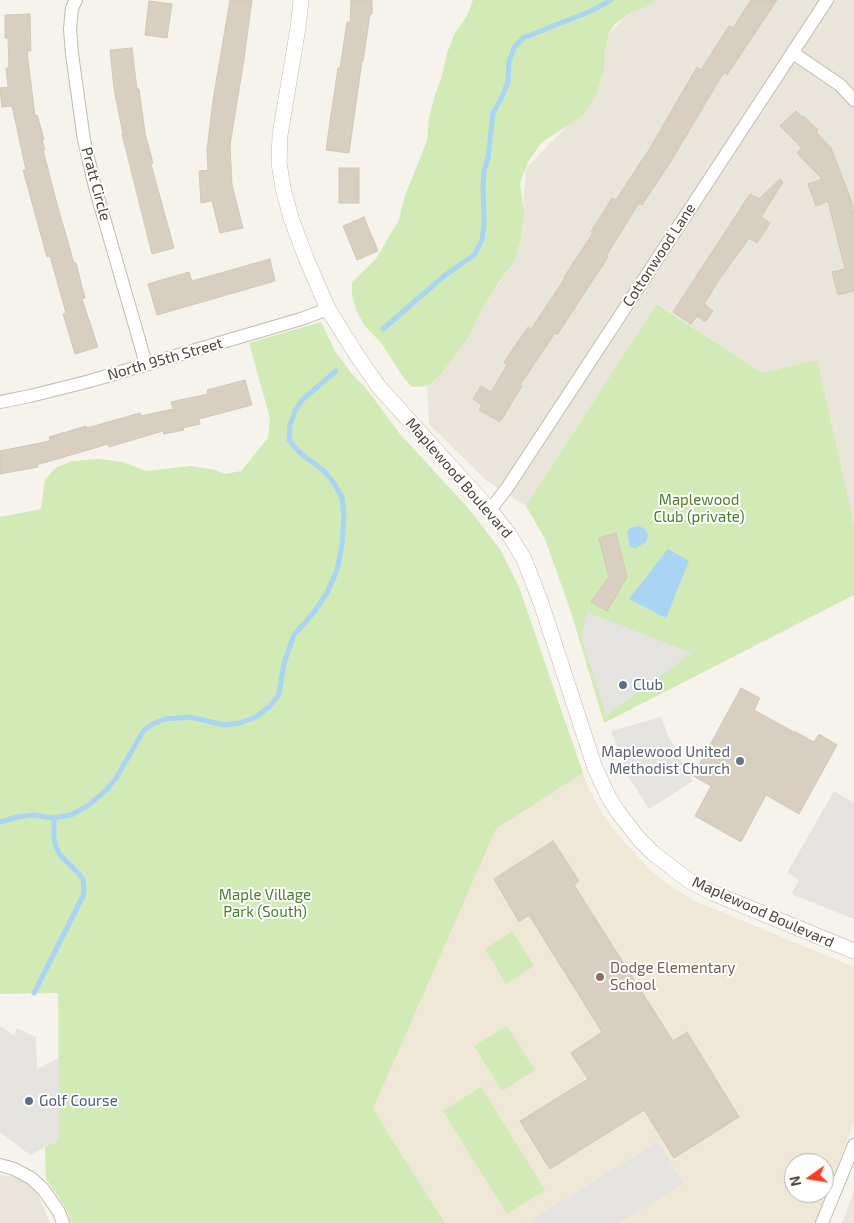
<!DOCTYPE html>
<html>
<head>
<meta charset="utf-8">
<style>
  body { margin:0 }
  #map { position:relative; width:854px; height:1223px; overflow:hidden; background:#f6f3ec; font-family:"Exo 2",sans-serif }
  canvas { display:block }
  .north { position:absolute; left:784px; top:1153px; width:50px; height:50px; box-sizing:border-box; background:#fff; border:1px solid #b7b4b0; border-radius:50%; rotate:257deg; font-size:14px; font-weight:700; line-height:20px; text-align:center; color:#4b4439 }
  .north::after { content:''; display:block; margin:auto; width:18px; height:22px; background:#fc3f1d; clip-path:polygon(50% 0,100% 100%,50% 72%,0 100%) }
</style>
</head>
<body>
<div id="map">
<canvas width="854" height="1223"></canvas>
<div class="north">N</div>
</div>
<script>
const g = document.querySelector('canvas').getContext('2d');
g.lineJoin = 'round';
function fill(path, color) {
  g.fillStyle = color;
  g.fill(path, 'evenodd');
}
function poly(rows) {
  const path = new Path2D();
  for (const r of rows) {
    path.moveTo(r[0], r[1]);
    for (let i = 2; i < r.length; i += 2) path.lineTo(r[i], r[i + 1]);
  }
  return path;
}
function stroke(path, color, width, dash) {
  g.strokeStyle = color;
  g.lineWidth = width;
  g.lineCap = dash ? 'butt' : 'round';
  g.setLineDash(dash || []);
  g.stroke(path);
}
function label(font, color, halo, rows, align = 'center') {
  g.font = font + ' "Exo 2",sans-serif';
  g.lineWidth = 4;
  g.setLineDash([]);
  g.textBaseline = 'middle';
  g.strokeStyle = halo;
  g.fillStyle = color;
  for (const [text, x, y, turn = 0] of rows) {
    g.save();
    g.translate(x, y);
    g.rotate((+turn || 0) * Math.PI / 180);
    g.textAlign = isNaN(turn) ? turn : align;
    if (halo) g.strokeText(text, 0, 0);
    g.fillText(text, 0, 0);
    g.restore();
  }
}
fill(poly([
  [656,0,854,0,854,528,762,373,658,304,526,506,486,480,429,424,427,386,514,262,523,205,526,168,593,100,604,60,609,33,631,12],
  [0,1175,31,1178,50,1223,0,1223],
  [854,1191,854,1223,842,1223]
]), '#eae5da');
fill(poly([
  [583,773,589,789,601,811,614,830,649,869,669,885,695,901,854,967,854,1122,815,1223,445,1223,373,1109,496,829],
  [794,1163,824,1163,824,1193,794,1193]
]), '#efe8d6');
fill(poly([
  [473,0,656,0,646,7,631,12,614,25,609,33,605,51,604,70,596,95,582,116,541,143,528,162,520,184,524,212,521,239,514,262,499,282,479,314,470,335,440,375,427,386,412,387,403,377,382,344,364,325,356,310,352,295,352,282,376,259,399,220,404,198,427,141,429,118,435,95,442,76,447,53,455,33,467,16],
  [657,304,762,373,817,360,854,524,854,595,604,723,571,612,545,539,526,506],
  [321,322,335,351,352,374,365,387,400,434,469,509,500,549,519,587,583,773,496,829,373,1109,445,1223,71,1223,67,1210,46,1179,45,1147,59,1140,58,993,0,994,0,517,41,509,45,480,55,468,72,461,98,459,123,462,146,471,191,466,215,470,225,474,241,471,268,438,270,418,249,343],
  [512,931,534,966,506,984,485,949],
  [507,1026,535,1070,502,1091,474,1046],
  [481,1087,545,1190,507,1214,443,1111]
]), '#d2eab5');
fill(poly([
  [587,612,692,653,606,716,581,636],
  [661,717,670,740,693,781,649,809,628,776,611,731],
  [834,791,854,803,854,919,791,894,799,880,787,873],
  [0,1026,15,1036,16,1028,36,1037,37,1069,59,1058,59,1140,30,1155,0,1132],
  [658,1142,683,1183,620,1223,526,1223]
]), '#e5e3e0');
fill(poly([
  [639,526,645,529,648,535,646,542,636,548,630,547,627,531,632,527],
  [668,549,689,561,666,618,629,599]
]), '#a9d4f2');
stroke(poly([
  [383,329,444,276,474,255,482,240,484,223,483,185,484,171,488,158,493,113,501,99,508,82,509,62,514,48,523,38,591,11,611,0],
  [0,822,17,817,33,815,54,818,71,815,89,805,107,789,116,778,144,730,153,724,165,719,190,717,224,725,240,723,256,717,270,706,279,694,284,663,294,635,315,611,327,593,337,570,342,545,344,517,342,498,334,483,324,471,299,452,289,440,290,425,295,411,302,400,336,371],
  [34,993,83,896,84,890,83,880,80,875,60,855,56,847,54,839,54,818]
]), '#a9d4f2', 5);
const building = poly([
  [230,0,252,0,244,59,230,145,232,185,243,228,220,233,212,201,201,203,199,171,208,170,207,150,213,100,230,0],
  [351,0,372,0,372,14,370,14,363,61,362,61,349,153,326,150,331,115,338,68,340,68,347,22,350,22,351,0],
  [751,0,777,0,727,75,724,72,671,161,642,205,639,203,606,256,608,257,557,335,555,333,520,385,522,386,500,422,479,410,482,405,473,399,481,386,491,392,507,365,504,362,528,327,531,329,565,278,564,277,593,233,591,232,612,198,616,200,650,148,697,67,701,70,729,26,733,28,751,0],
  [149,1,172,4,167,38,145,35,149,1],
  [30,14,31,51,27,51,35,116,37,115,40,125,44,139,42,140,45,150,43,150,57,204,74,263,76,263,85,298,82,299,98,347,75,354,63,314,66,313,50,256,47,257,23,170,26,170,12,106,2,107,0,88,8,87,6,68,9,68,8,38,5,38,5,15,30,14],
  [132,48,137,89,139,89,145,133,153,163,151,164,174,248,152,254,122,134,123,134,114,89,110,50,132,48],
  [796,111,802,117,803,116,818,130,816,132,831,148,851,200,854,213,854,291,838,295,832,272,845,269,828,201,816,206,808,184,822,179,797,153,802,148,780,126,796,111],
  [339,168,359,168,359,203,339,203,339,168],
  [780,179,783,182,761,217,770,223,757,243,749,238,719,280,704,304,713,311,705,322,697,316,691,324,673,312,750,194,759,199,780,179],
  [364,217,378,251,357,260,343,226,364,217],
  [270,259,275,281,157,315,148,284,189,272,192,281,270,259],
  [245,380,252,405,199,419,200,424,183,428,184,430,164,434,163,431,109,447,108,444,37,465,38,467,0,474,0,451,50,441,49,437,86,426,87,428,140,413,141,416,173,409,171,402,208,394,207,390,245,380],
  [616,533,627,577,607,611,591,602,609,577,599,538,616,533],
  [741,688,760,698,754,710,794,732,794,731,814,742,819,734,837,745,799,814,766,795,741,842,695,816,711,786,693,776,741,688],
  [553,841,579,881,574,885,673,1041,687,1032,739,1117,674,1158,644,1110,550,1169,520,1121,588,1079,571,1053,602,1032,529,915,519,922,494,879,553,841]
]);
fill(building, '#d8cfc1');
stroke(building, '#d3c7b4', 1);
const minor = poly([
  [76,0,72,8,70,29,72,54,84,140,95,187,146,364],
  [793,53,840,85,854,100],
  [0,402,30,396,90,381,301,319,328,309],
  [490,510,507,488,827,0],
  [0,1165,14,1169,31,1178,43,1189,59,1212,63,1223],
  [822,1223,854,1145]
]);
const tertiary = poly([
  [301,0,298,28,280,135,279,163,283,188,291,218,306,258,328,309,358,357,379,387,490,510,508,533,524,559,541,603,595,768,609,798,618,812,639,839,653,853,688,880,713,893,854,951]
]);
stroke(minor, '#c2bbae', 14);
stroke(tertiary, '#c2bbae', 16);
stroke(minor, '#fff', 12);
stroke(tertiary, '#fff', 15);
for (const [x, y, r, color] of [
  [623,685,5,"#5c6f8a"],
  [740,761,5,"#6b7280"],
  [600,977,5,"#8d6e63"],
  [29,1101,5,"#5c6f8a"]
]) {
  const dot = new Path2D();
  dot.arc(x, y, r, 0, 2 * Math.PI);
  g.fillStyle = color;
  g.fill(dot);
  stroke(dot, '#fff', 2);
}
label('15px', '#4b4439', '#fff', [
  ["Pratt Circle",96,184,75],
  ["Cottonwood Lane",659,255,-57],
  ["North 95th Street",165,359,-16],
  ["Maplewood Boulevard",459,478,49],
  ["Maplewood Boulevard",763,912,24]
]);
label('15px', '#4a7f2a', '#fff', [
  ["Maplewood",699,500],
  ["Club (private)",699,517],
  ["Maple Village",265,895],
  ["Park (South)",265,912]
]);
label('15px', '#4e5e75', '#fff', [
  ["Club",633,685],
  ["Golf Course",39,1101]
], 'left');
label('15px', '#5b616d', '#fff', [
  ["Maplewood United",730,752],
  ["Methodist Church",730,769]
], 'right');
label('15px', '#785e54', '#fff', [
  ["Dodge Elementary",610,968],
  ["School",610,985]
], 'left');
</script>
</body>
</html>
